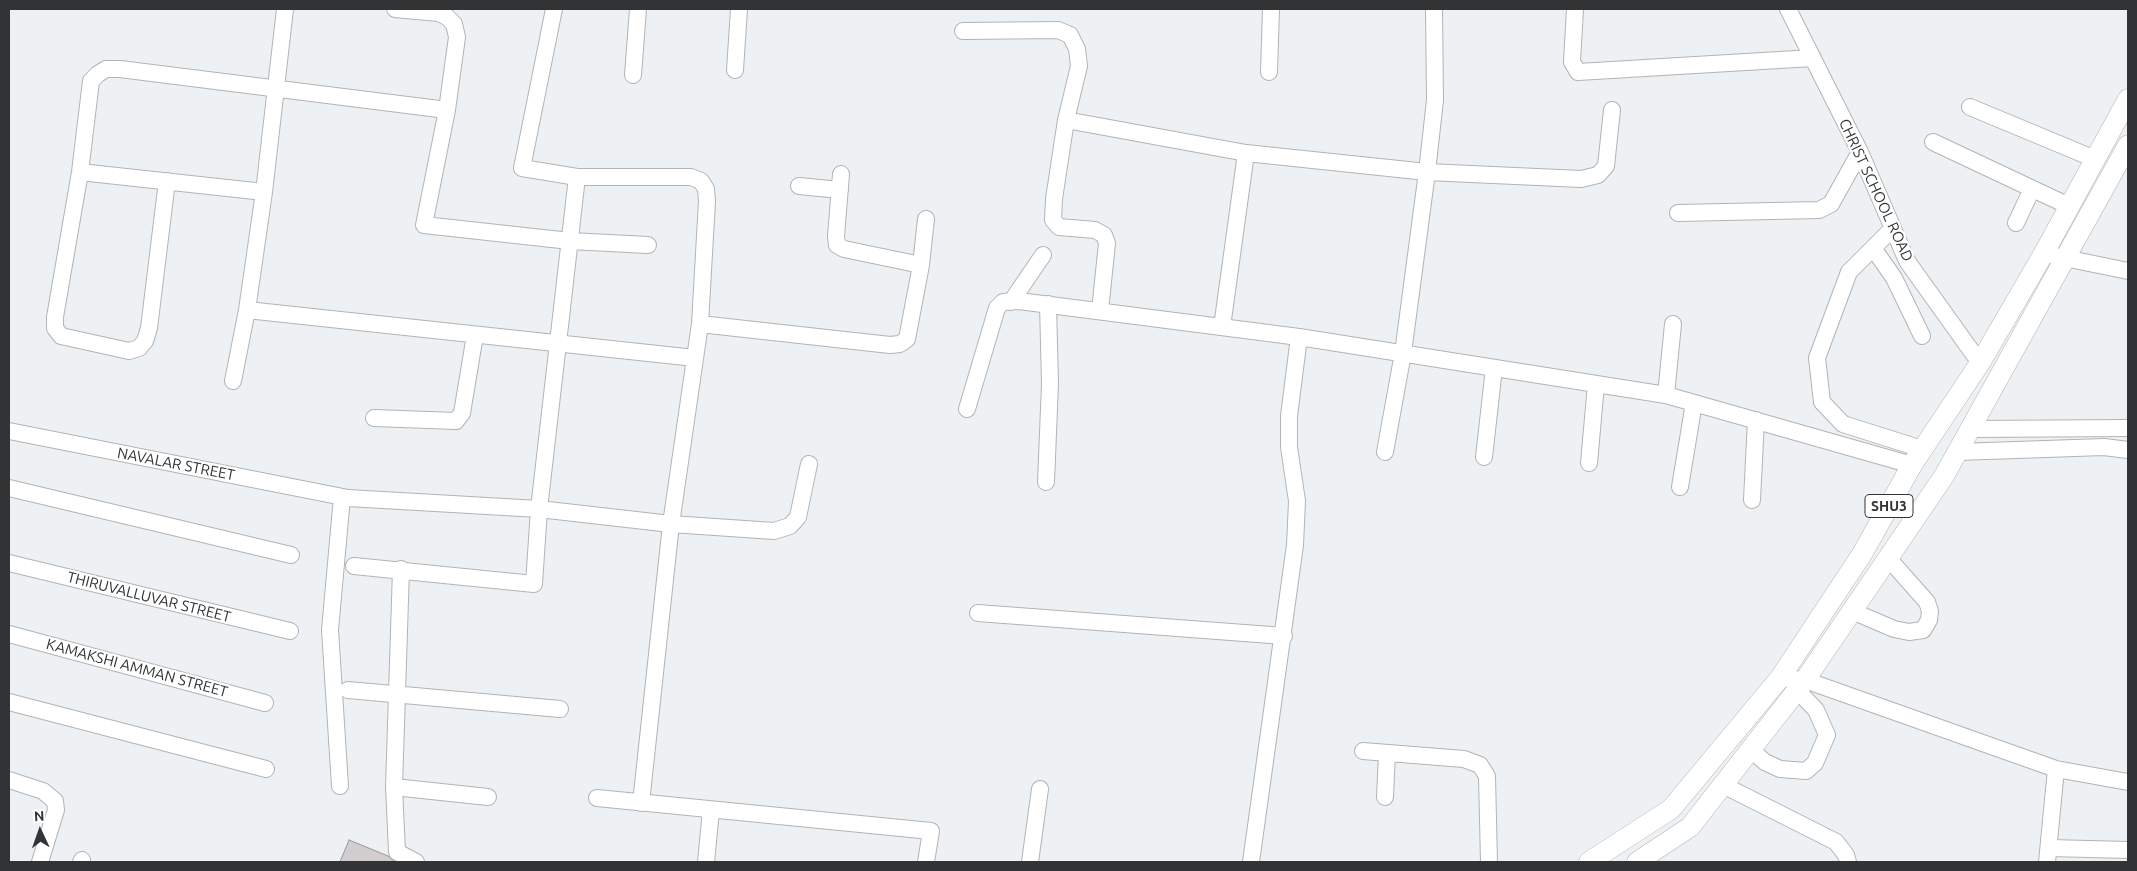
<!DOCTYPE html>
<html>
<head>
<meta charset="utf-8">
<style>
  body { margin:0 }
  #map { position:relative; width:2137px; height:871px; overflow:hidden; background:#eef1f4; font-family:Ubuntu,sans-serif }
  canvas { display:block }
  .frame { position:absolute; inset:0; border:10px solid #313334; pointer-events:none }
  .north { position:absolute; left:15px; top:806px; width:50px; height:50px; -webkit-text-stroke:4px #fff; paint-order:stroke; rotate:357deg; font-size:14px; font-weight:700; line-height:20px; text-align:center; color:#313334 }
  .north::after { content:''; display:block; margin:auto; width:18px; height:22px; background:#313334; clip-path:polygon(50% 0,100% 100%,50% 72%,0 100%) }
</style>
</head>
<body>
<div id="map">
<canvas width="2137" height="871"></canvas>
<div class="frame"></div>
<div class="north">N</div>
</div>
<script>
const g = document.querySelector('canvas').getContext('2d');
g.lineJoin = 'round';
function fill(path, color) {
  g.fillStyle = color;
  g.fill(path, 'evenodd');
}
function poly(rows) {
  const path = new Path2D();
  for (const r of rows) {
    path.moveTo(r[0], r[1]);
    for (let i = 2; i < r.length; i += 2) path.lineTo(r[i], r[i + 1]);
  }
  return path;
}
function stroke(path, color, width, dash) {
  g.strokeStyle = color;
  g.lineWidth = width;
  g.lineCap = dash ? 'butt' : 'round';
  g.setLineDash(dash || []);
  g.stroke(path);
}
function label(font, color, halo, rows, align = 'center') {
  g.font = font + ' Ubuntu,sans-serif';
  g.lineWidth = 4.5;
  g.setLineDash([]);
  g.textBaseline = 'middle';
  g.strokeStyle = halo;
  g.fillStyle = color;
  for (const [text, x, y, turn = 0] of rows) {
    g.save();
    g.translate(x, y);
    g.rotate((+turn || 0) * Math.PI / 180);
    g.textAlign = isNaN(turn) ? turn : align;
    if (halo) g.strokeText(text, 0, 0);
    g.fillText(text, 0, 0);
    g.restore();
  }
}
const building = poly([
  [349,840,388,856,395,862,340,862,349,840]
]);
fill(building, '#d2cdcf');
stroke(building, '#9a9597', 1);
const minor = poly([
  [395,9,439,13,447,17,454,24,457,37,447,110,424,225,570,241,648,245],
  [554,9,522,168,577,177,691,177,701,181,706,189,707,201,700,324,671,524,641,803],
  [1575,9,1572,62,1578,72,1813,58],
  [1788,9,1860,152,1907,261,1980,363],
  [963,31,1058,30,1070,35,1077,49,1079,66,1066,120,1054,199,1053,220,1059,227,1095,230,1104,235,1107,243,1100,311],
  [735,70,739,9],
  [1269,72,1271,9],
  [633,75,638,9],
  [1970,107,2095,159],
  [1066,120,1246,153,1427,172,1581,179,1598,175,1606,166,1612,110],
  [1933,142,2069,206],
  [80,172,264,192],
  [841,174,836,236,837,245,844,249,921,265],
  [167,181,149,328,145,341,139,348,129,351,61,336,55,328,55,317,80,172,91,81,98,74,106,69,120,69,447,110],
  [799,186,840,190],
  [1678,213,1819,210,1831,204,1860,152],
  [2016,223,2032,189],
  [1893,228,1849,272,1817,358,1822,402,1843,424,1922,449],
  [1873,248,1894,278,1922,336],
  [2055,256,2128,271],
  [1011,302,1043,255],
  [247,310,695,358],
  [700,324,890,345,900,344,907,339,921,265,926,219],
  [1222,327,1246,153],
  [233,381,247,310,264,192,285,9],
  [1666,395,1673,324],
  [967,409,997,308,1003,302,1019,301,1299,337,1666,395,1912,465],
  [374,418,456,421,462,413,475,335],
  [1971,429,2128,428],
  [9,431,348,498,539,509,671,524,774,531,790,526,798,517,809,464],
  [1385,452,1403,353,1427,172,1435,100,1434,9],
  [1957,452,2104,447,2128,450],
  [1484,457,1494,368],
  [1589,463,1596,384],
  [1046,482,1050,384,1048,304],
  [1680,487,1694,403],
  [9,488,291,555],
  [1752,500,1756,420],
  [9,563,290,631],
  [354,566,534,584,539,509,577,177],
  [1852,611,1894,629,1909,632,1923,630,1929,620,1930,611,1927,602,1888,558],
  [978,613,1284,636],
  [9,634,265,703],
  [1780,678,1805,680,2056,769,2128,782],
  [348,690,560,709],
  [9,702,266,769],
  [1751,750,1765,762,1780,769,1806,771,1815,763,1827,735,1816,710,1797,690],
  [1363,751,1464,759,1480,765,1487,776,1489,862],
  [9,780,43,791,55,801,56,810,40,862],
  [1723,785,1836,842,1846,855,1848,862],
  [340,786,330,630,342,497],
  [394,787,401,569],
  [1385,797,1387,753],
  [597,798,931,831,926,862],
  [2049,848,2128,850],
  [81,862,82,860],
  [416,862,397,852,394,787,488,797],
  [706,862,711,810],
  [1030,862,1040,789],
  [1251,862,1295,545,1297,501,1289,447,1289,416,1299,337],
  [2047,862,2056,769]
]);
const major = poly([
  [1589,862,1671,809,1780,678,1862,554,1912,465,1980,363,2044,253,2128,99],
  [1637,862,1690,827,1805,680,1944,476,2128,145]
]);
stroke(minor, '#b1b4b7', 18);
stroke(major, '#b1b4b7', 21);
stroke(minor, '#fff', 16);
stroke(major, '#fff', 20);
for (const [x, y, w] of [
  [1889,506,48]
]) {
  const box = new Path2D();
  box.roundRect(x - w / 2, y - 11.5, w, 23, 4);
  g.fillStyle = '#fff';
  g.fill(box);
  stroke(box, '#313334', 1);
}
label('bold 14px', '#313334', null, [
  ["SHU3",1889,506]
]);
label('15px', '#313334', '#fff', [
  ["CHRIST SCHOOL ROAD",1876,190,65],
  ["NAVALAR STREET",176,464,11],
  ["THIRUVALLUVAR STREET",149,597,14],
  ["KAMAKSHI AMMAN STREET",137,668,15]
]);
</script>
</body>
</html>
